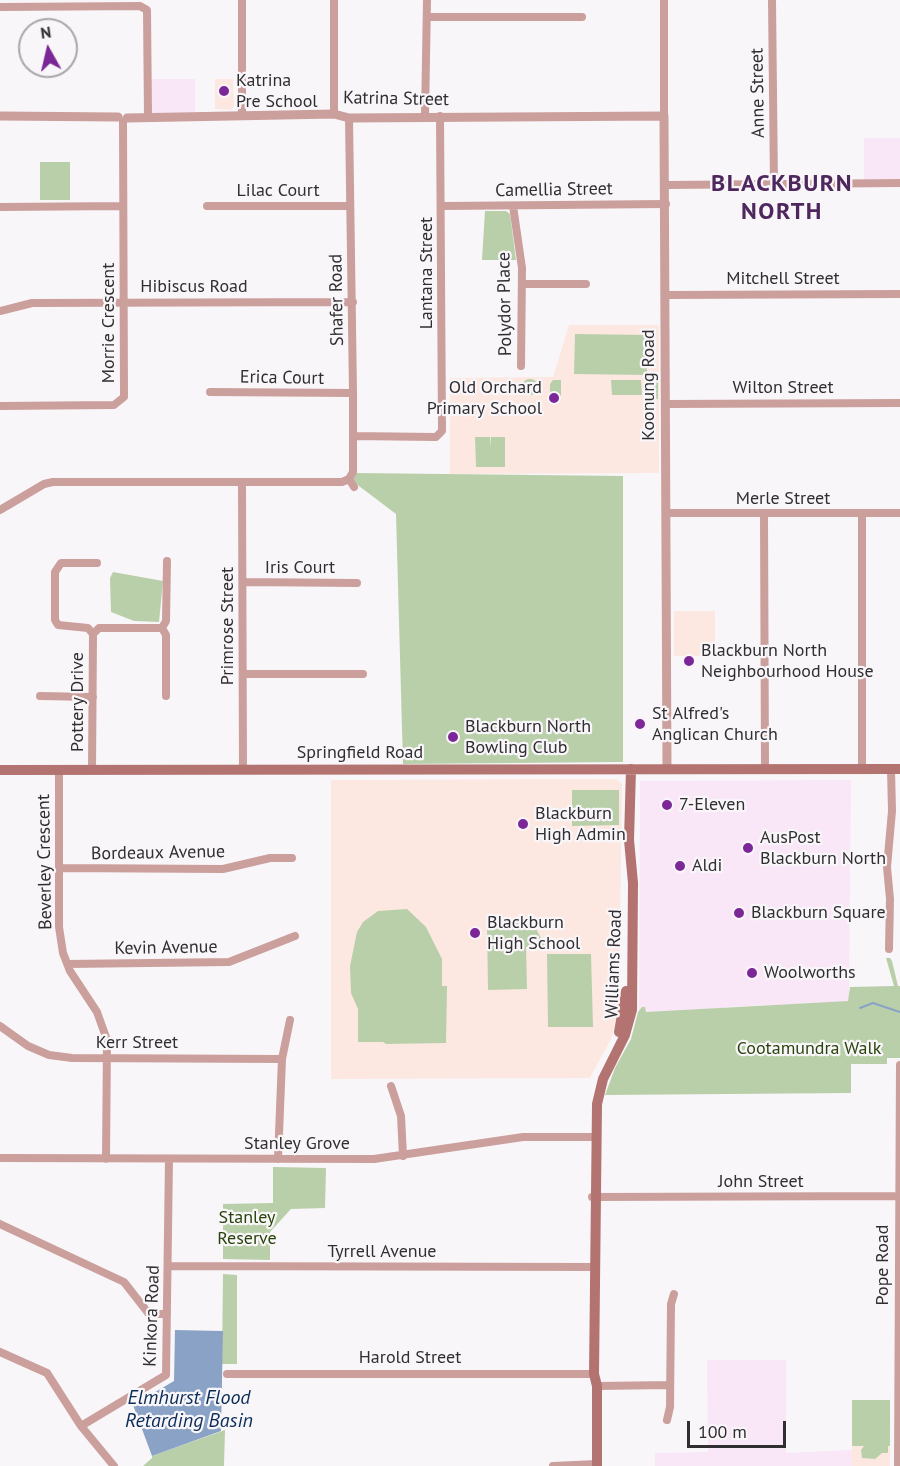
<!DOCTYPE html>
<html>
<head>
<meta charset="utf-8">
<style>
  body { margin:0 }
  #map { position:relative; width:900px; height:1466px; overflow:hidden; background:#f9f6fa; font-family:"PT Sans",sans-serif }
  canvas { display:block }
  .north { position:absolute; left:18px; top:18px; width:60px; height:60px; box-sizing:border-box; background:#f9f6fa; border:2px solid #a9a6a9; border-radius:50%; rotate:352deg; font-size:16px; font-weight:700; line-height:24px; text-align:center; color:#302e30 }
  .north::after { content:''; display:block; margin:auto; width:21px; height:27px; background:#7b2797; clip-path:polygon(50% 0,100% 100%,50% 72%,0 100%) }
  .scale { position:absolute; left:687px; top:1421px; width:99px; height:27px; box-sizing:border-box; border:3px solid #302e30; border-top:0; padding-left:8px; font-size:18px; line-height:21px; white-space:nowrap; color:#302e30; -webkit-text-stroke:4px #f9f6fa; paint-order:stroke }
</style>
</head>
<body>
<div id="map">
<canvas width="900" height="1466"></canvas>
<div class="north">N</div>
<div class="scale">100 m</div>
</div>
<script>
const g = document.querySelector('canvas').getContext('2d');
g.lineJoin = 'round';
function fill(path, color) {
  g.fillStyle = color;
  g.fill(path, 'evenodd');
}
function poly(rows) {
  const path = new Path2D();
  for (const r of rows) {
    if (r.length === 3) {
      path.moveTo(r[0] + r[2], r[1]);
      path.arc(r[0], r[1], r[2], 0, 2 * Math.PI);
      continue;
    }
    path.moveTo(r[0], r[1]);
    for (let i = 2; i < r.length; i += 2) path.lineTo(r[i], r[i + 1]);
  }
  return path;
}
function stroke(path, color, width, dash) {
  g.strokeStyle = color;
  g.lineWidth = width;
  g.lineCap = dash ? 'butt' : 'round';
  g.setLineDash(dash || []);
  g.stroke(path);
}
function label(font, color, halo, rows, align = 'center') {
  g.font = font + ' "PT Sans",sans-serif';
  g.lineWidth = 4.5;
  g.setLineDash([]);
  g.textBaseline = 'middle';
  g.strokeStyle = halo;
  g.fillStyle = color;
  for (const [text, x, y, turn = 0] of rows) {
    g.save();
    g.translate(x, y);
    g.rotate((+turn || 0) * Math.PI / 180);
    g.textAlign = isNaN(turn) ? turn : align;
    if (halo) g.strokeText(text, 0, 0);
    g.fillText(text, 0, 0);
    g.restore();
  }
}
fill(poly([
  [151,79,195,79,195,113,151,113],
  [864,138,900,138,900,179,864,179],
  [851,780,849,1002,724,1007,724,1010,639,1015,640,781],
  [707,1360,786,1360,786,1453,852,1450,852,1466,655,1466,655,1453,708,1452]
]), '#f9e7f8');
fill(poly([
  [215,79,233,79,234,106,231,110,215,109],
  [569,325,659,325,659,473,450,474,450,378,553,377],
  [674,611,715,611,715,656,674,656],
  [617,779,622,784,619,1004,612,1037,590,1078,331,1079,331,780],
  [852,1446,890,1446,890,1466,852,1466]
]), '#fce8e1');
fill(poly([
  [40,162,70,162,70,200,40,200],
  [485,211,506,211,510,214,516,260,482,260],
  [575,334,647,335,647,375,574,374],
  [530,387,8],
  [553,380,561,380,561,396,550,397,550,384],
  [611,380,641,380,642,395,612,395],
  [647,380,658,380,658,399,647,399],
  [475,437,490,437,490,447,491,437,505,437,505,467,476,467],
  [356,473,623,476,623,762,403,764,396,514,351,480],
  [113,572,163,581,159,622,134,621,111,612,110,578],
  [572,790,619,790,619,825,572,826],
  [407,909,426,927,442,959,442,986,447,986,446,1043,386,1044,383,1042,358,1042,358,1009,351,993,350,966,357,932,363,922,378,911],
  [487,923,533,923,545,946,526,947,527,989,488,990],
  [547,954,591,954,593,1027,548,1027],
  [886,958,890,958,892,961,898,986,900,986,900,1058,887,1058,887,1064,851,1064,851,1093,605,1095,615,1068,631,1039,638,1012,642,1007,645,1007,646,1012,848,1001,850,987,894,986],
  [273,1167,326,1168,325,1208,291,1209,270,1232,270,1260,223,1259,223,1204,273,1203],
  [223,1274,237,1275,237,1364,222,1364],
  [852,1400,890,1400,890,1446,888,1446,888,1453,882,1453,875,1459,862,1458,861,1450,864,1446,852,1446],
  [225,1430,224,1466,143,1466,152,1458,152,1456]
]), '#b9cfa9');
fill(poly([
  [175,1330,223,1331,221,1431,152,1456,133,1405,174,1381]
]), '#89a2c5');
stroke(poly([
  [860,1008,873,1003,900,1012]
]), '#89a2c5', 2);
stroke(poly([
  [242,0,242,116],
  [664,0,664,116],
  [772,0,774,185],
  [0,7,140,6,147,10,148,116],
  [427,17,582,17],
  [334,114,334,0],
  [425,116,427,0],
  [666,185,900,183],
  [207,206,349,206],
  [443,206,666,204],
  [513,206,522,268,521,366],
  [0,207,123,206],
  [523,284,586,284],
  [666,295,900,294],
  [0,311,32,303,353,302],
  [210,392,353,393],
  [666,404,900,403],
  [0,406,114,405,124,397,123,122],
  [353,436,436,437,442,431,440,116],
  [349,479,354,487],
  [242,483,243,770],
  [0,510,44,484,53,482,342,482,349,479,353,472,353,393,349,118],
  [666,513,900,513],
  [764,515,765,770],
  [862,515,862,769],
  [243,582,357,583],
  [93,634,88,628,58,625,55,620,55,572,61,563,97,563],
  [243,674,363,674],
  [40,696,93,697],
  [166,696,166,635,162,628,166,621,167,561],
  [59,770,59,927,63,953,70,971,97,1012,107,1040,106,1159],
  [92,770,93,634,99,628,162,628],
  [59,868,223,869,270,858,292,858],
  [889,949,890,899,887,867,892,811,891,769],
  [68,964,229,962,295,936],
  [0,1026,28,1046,49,1055,72,1058,282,1059],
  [391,1086,401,1116,403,1156],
  [0,1158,374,1159,523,1137,592,1137],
  [278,1159,282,1059,290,1020],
  [592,1197,899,1196],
  [0,1224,124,1282,149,1314,167,1314],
  [168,1266,595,1267],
  [0,1352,47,1373,81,1426,114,1466],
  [227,1374,594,1374],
  [597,1386,669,1385],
  [667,1420,670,1407,671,1304,674,1294],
  [81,1426,166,1375,169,1159],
  [553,1466,597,1464],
  [898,1466,900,1065]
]), '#cb9f9c', 8);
stroke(poly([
  [0,116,118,117],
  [127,118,334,114,349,118,664,116,667,769]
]), '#cb9f9c', 9);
stroke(poly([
  [0,770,900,769],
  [619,1032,626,991],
  [597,1466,597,1386,594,1374,597,1104,603,1079,625,1035,632,1010,633,883,629,840,631,769]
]), '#b37371', 10);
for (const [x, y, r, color] of [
  [224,91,6,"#7b2797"],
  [554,398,6,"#7b2797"],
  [689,661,6,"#7b2797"],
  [640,724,6,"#7b2797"],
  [453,737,6,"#7b2797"],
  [667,805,6,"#7b2797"],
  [523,824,6,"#7b2797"],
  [748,848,6,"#7b2797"],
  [680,866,6,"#7b2797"],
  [739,913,6,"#7b2797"],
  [475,933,6,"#7b2797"],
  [752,973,6,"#7b2797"]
]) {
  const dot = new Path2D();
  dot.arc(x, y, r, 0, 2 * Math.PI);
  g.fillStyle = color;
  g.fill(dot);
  stroke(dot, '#f9f6fa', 2);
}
label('18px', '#302e30', '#f9f6fa', [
  ["Katrina",236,81],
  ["Pre School",236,102],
  ["Old Orchard",542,388,"right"],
  ["Primary School",542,409,"right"],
  ["Blackburn North",701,651],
  ["Neighbourhood House",701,672],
  ["St Alfred's",652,714],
  ["Anglican Church",652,735],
  ["Blackburn North",465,727],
  ["Bowling Club",465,748],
  ["7-Eleven",679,805],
  ["Blackburn",535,814],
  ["High Admin",535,835],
  ["AusPost",760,838],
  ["Blackburn North",760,859],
  ["Aldi",692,866],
  ["Blackburn Square",751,913],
  ["Blackburn",487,923],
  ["High School",487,944],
  ["Woolworths",764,973]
], 'left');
label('18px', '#302e30', '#f9f6fa', [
  ["Anne Street",758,93,-91],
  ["Katrina Street",396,99,1],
  ["Camellia Street",554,190,-1],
  ["Lilac Court",278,191],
  ["Lantana Street",427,273,-90],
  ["Mitchell Street",783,279],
  ["Hibiscus Road",194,287],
  ["Shafer Road",337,300,-91],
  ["Polydor Place",505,304,-91],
  ["Morrie Crescent",109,323,-90],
  ["Erica Court",282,378,1],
  ["Koonung Road",649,385,-90],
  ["Wilton Street",783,388],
  ["Merle Street",783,499],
  ["Iris Court",300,568],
  ["Primrose Street",228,626,-90],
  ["Pottery Drive",78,702,-90],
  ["Springfield Road",360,753],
  ["Bordeaux Avenue",158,853,-1],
  ["Beverley Crescent",45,862,-91],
  ["Kevin Avenue",166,948,-1],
  ["Williams Road",614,964,-88],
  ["Kerr Street",137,1043],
  ["Stanley Grove",297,1144],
  ["John Street",761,1182],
  ["Tyrrell Avenue",382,1252],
  ["Pope Road",883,1265,-90],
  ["Kinkora Road",152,1316,-88],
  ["Harold Street",410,1358]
]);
label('18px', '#28440a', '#f9f6fa', [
  ["Cootamundra Walk",809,1049],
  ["Stanley",247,1218],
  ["Reserve",247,1239]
]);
label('italic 20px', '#0a2c58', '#f9f6fa', [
  ["Elmhurst Flood",189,1398],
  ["Retarding Basin",189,1421]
]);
g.letterSpacing = '1.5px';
label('bold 24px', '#4e275d', '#f9f6fa', [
  ["BLACKBURN",782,184],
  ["NORTH",782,212]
]);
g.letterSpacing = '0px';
</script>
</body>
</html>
